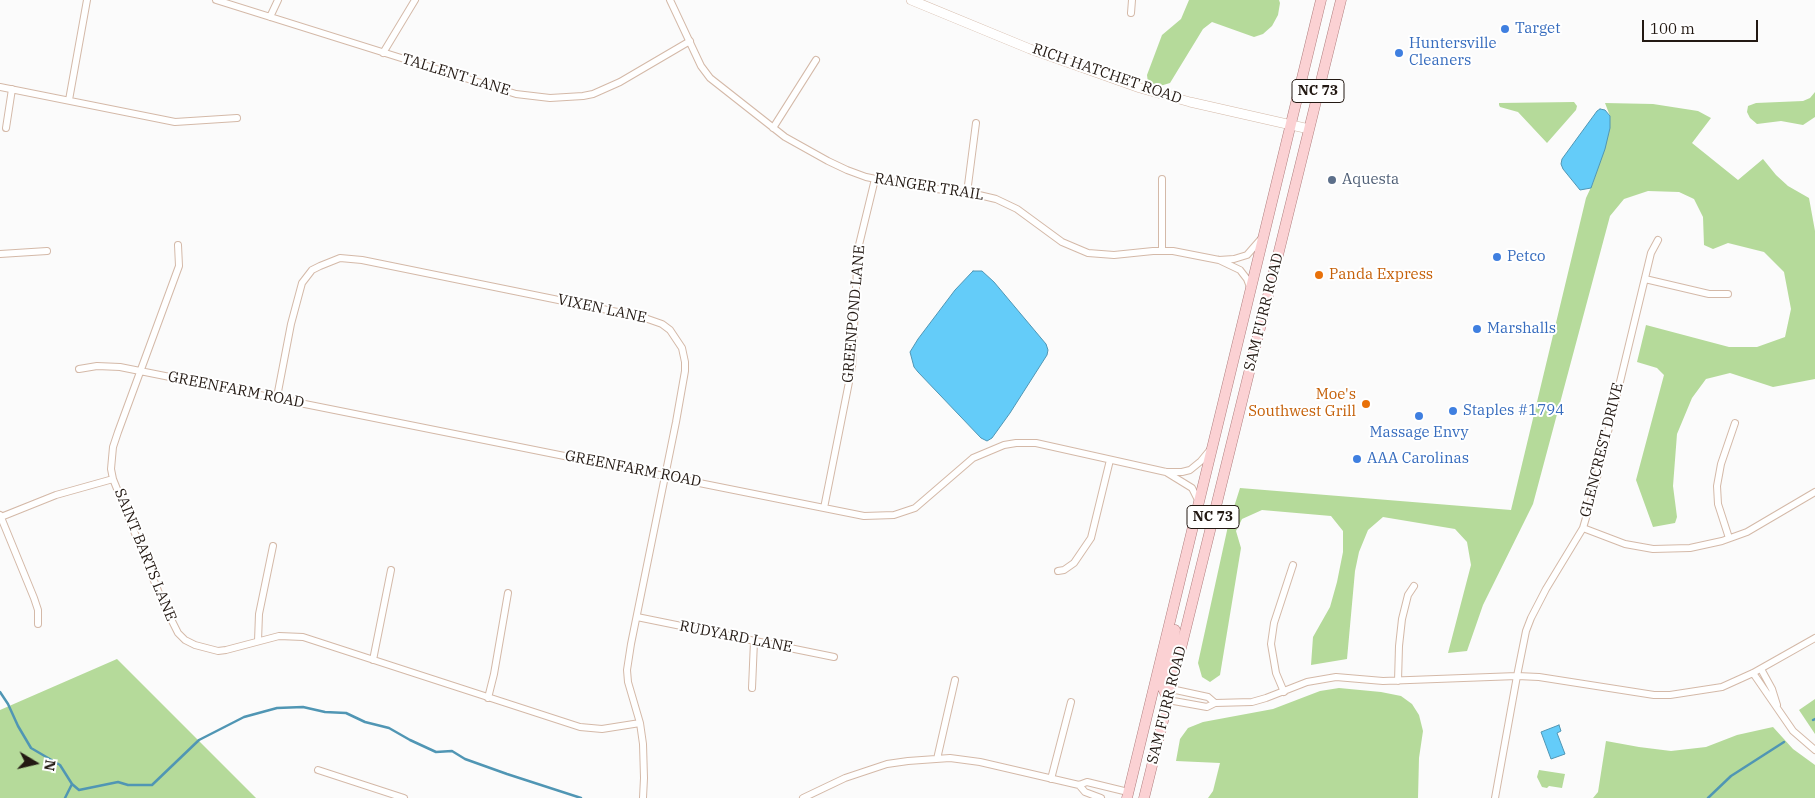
<!DOCTYPE html>
<html>
<head>
<meta charset="utf-8">
<style>
  body { margin:0 }
  #map { position:relative; width:1815px; height:798px; overflow:hidden; background:#fbfbfb; font-family:"IBM Plex Serif",serif }
  canvas { display:block }
  .north { position:absolute; left:10px; top:738px; width:50px; height:50px; -webkit-text-stroke:4px #fff; paint-order:stroke; rotate:99deg; font-size:14px; font-weight:700; line-height:20px; text-align:center; color:#231913 }
  .north::after { content:''; display:block; margin:auto; width:18px; height:22px; background:#231913; clip-path:polygon(50% 0,100% 100%,50% 72%,0 100%) }
  .scale { position:absolute; left:1642px; top:20px; width:116px; height:22px; box-sizing:border-box; border:2px solid #231913; border-top:0; padding-left:6px; font-size:15px; line-height:18px; white-space:nowrap; color:#231913; -webkit-text-stroke:4px #fff; paint-order:stroke }
</style>
</head>
<body>
<div id="map">
<canvas width="1815" height="798"></canvas>
<div class="north">N</div>
<div class="scale">100 m</div>
</div>
<script>
const g = document.querySelector('canvas').getContext('2d');
g.lineJoin = 'round';
function fill(path, color) {
  g.fillStyle = color;
  g.fill(path, 'evenodd');
}
function poly(rows) {
  const path = new Path2D();
  for (const r of rows) {
    path.moveTo(r[0], r[1]);
    for (let i = 2; i < r.length; i += 2) path.lineTo(r[i], r[i + 1]);
  }
  return path;
}
function stroke(path, color, width, dash) {
  g.strokeStyle = color;
  g.lineWidth = width;
  g.lineCap = dash ? 'butt' : 'round';
  g.setLineDash(dash || []);
  g.stroke(path);
}
function label(font, color, halo, rows, align = 'center') {
  g.font = font + ' "IBM Plex Serif",serif';
  g.lineWidth = 4;
  g.setLineDash([]);
  g.textBaseline = 'middle';
  g.strokeStyle = halo;
  g.fillStyle = color;
  for (const [text, x, y, turn = 0] of rows) {
    g.save();
    g.translate(x, y);
    g.rotate((+turn || 0) * Math.PI / 180);
    g.textAlign = isNaN(turn) ? turn : align;
    if (halo) g.strokeText(text, 0, 0);
    g.fillText(text, 0, 0);
    g.restore();
  }
}
fill(poly([
  [1189,0,1279,0,1280,3,1278,15,1272,26,1263,34,1254,37,1212,22,1203,29,1170,83,1160,86,1148,83,1147,75,1162,35,1181,19],
  [1815,92,1815,117,1803,125,1781,121,1757,124,1750,118,1747,112,1748,106,1756,103,1803,101,1810,98],
  [1574,102,1577,106,1576,110,1547,143,1518,112,1500,107,1499,105,1499,103],
  [1605,103,1653,104,1698,111,1711,118,1692,143,1738,180,1763,159,1776,175,1788,186,1809,198,1815,231,1815,379,1773,387,1730,373,1706,379,1692,398,1677,434,1673,486,1677,517,1675,523,1653,527,1636,480,1664,375,1657,368,1637,362,1646,325,1729,347,1757,347,1785,337,1791,309,1784,272,1764,252,1728,243,1713,249,1704,245,1703,217,1694,199,1679,192,1648,191,1624,199,1610,216,1533,504,1483,605,1467,651,1448,653,1471,565,1467,542,1455,529,1383,517,1368,530,1359,552,1355,571,1347,659,1311,665,1313,637,1330,607,1337,582,1343,552,1343,531,1331,516,1262,510,1242,519,1236,531,1241,548,1220,675,1210,682,1202,677,1198,663,1228,526,1240,488,1511,510,1586,198,1593,183,1610,128,1610,116],
  [117,659,256,798,0,798,0,710],
  [1339,688,1381,692,1401,696,1412,704,1419,715,1423,731,1419,758,1418,798,1208,798,1213,791,1220,763,1176,761,1180,739,1188,728,1203,722,1273,709,1320,691],
  [1815,699,1815,734,1799,710],
  [1773,727,1793,749,1815,765,1815,798,1593,798,1598,792,1606,741,1639,747,1671,751,1706,747,1737,735],
  [1539,770,1565,774,1562,788,1549,786,1547,788,1542,787,1537,777]
]), '#b5da9a');
const water = poly([
  [1600,109,1605,110,1610,116,1610,128,1605,149,1591,188,1580,190,1563,169,1561,164,1562,159,1597,111,1600,109],
  [973,271,982,271,994,282,1046,344,1048,350,1047,355,1010,413,992,438,987,441,981,438,918,372,914,367,910,352,918,339,955,290,973,271],
  [1559,725,1561,731,1557,733,1565,754,1551,759,1541,732,1559,725]
]);
fill(water, '#64ccf9');
stroke(water, '#5096b4', 1);
stroke(poly([
  [0,692,8,704,18,726,31,748,60,765,72,784,79,790,118,782,128,785,152,785,199,740,244,717,277,708,303,707,325,712,346,713,365,722,389,728,410,740,436,752,452,751,465,759,507,774,581,798],
  [1813,720,1815,719],
  [65,798,72,784],
  [1708,798,1731,776,1784,742]
]), '#5096b4', 2.5);
const street = poly([
  [216,0,516,94,550,98,583,96,593,94,620,82,690,41],
  [670,0,701,66,710,78,785,137,828,161,847,170,866,177,901,184,979,195,996,199,1017,209,1062,242,1088,253,1114,255,1153,251,1173,251,1219,260,1234,259,1247,255,1261,239],
  [1131,13,1132,0],
  [270,17,278,0],
  [383,53,415,0],
  [0,87,175,122,237,118],
  [69,100,87,0],
  [6,128,12,89],
  [773,128,816,60],
  [967,193,976,123],
  [178,245,179,266,118,432,113,447,111,469,113,479,163,603,178,633,185,640,195,645,218,651,226,650,279,636,303,637,580,727,602,729,640,723],
  [1162,251,1162,179],
  [0,254,47,251],
  [1219,260,1240,270,1247,279,1250,287],
  [1645,279,1709,294,1728,294],
  [79,369,97,366,120,367,864,516,894,515,915,508,973,458,1004,445,1016,443,1036,443,1166,472,1182,472,1190,470,1201,461,1210,450],
  [277,397,291,324,302,283,312,270,320,266,340,258,362,260,642,317,662,324,670,330,682,348,685,362,685,371,676,422,631,644,627,670,628,682,640,723,643,744,644,778,643,798],
  [1166,472,1192,488,1198,500],
  [824,508,852,367,858,249,875,179],
  [0,515,34,598,38,610,38,624],
  [1,517,56,495,113,479],
  [1583,528,1625,544,1653,549,1690,548,1722,541,1747,532,1815,492],
  [1729,538,1718,504,1717,486,1721,464,1735,423],
  [1058,571,1064,570,1074,563,1091,538,1110,460],
  [637,617,834,657],
  [258,641,259,614,273,546],
  [373,660,391,570],
  [1761,669,1772,689,1777,705],
  [1753,673,1793,731,1815,750],
  [1398,681,1399,646,1402,619,1408,595,1414,586],
  [752,688,754,641],
  [1171,689,1208,697,1215,703],
  [1284,692,1276,673,1271,644,1274,623,1293,565],
  [488,698,494,674,508,593],
  [1168,700,1207,707,1215,703,1252,702,1266,698,1307,682,1336,677,1383,681,1517,676,1539,677,1654,695,1670,695,1722,687,1753,673,1815,638],
  [937,759,955,680],
  [318,770,404,798],
  [1051,779,1071,702],
  [1079,785,1085,792,1101,798],
  [803,798,845,778,887,764,908,761,950,758,980,762,1079,785,1087,782,1128,792],
  [1495,798,1517,676,1526,631,1531,618,1546,589,1583,528,1593,494,1651,253,1658,240]
]);
const secondary = poly([
  [911,0,1030,49,1140,88,1190,102,1309,129]
]);
const primary = poly([
  [1168,700,1163,688,1175,630],
  [1127,798,1321,0],
  [1144,798,1341,0]
]);
stroke(street, '#d4b9a8', 8);
stroke(secondary, '#d4b9a8', 10);
stroke(primary, '#ae7c7c', 11);
stroke(street, '#fff', 6);
stroke(secondary, '#fff', 9);
stroke(primary, '#fbd1d3', 10);
for (const [x, y, r, color] of [
  [1505,29,5,"#3f7fe0"],
  [1399,53,5,"#3f7fe0"],
  [1332,180,5,"#5c6f8a"],
  [1497,257,5,"#3f7fe0"],
  [1319,275,5,"#e8710a"],
  [1477,329,5,"#3f7fe0"],
  [1366,404,5,"#e8710a"],
  [1453,411,5,"#3f7fe0"],
  [1419,416,5,"#3f7fe0"],
  [1357,459,5,"#3f7fe0"]
]) {
  const dot = new Path2D();
  dot.arc(x, y, r, 0, 2 * Math.PI);
  g.fillStyle = color;
  g.fill(dot);
  stroke(dot, '#fff', 2);
}
for (const [x, y, w] of [
  [1318,91,52],
  [1213,517,52]
]) {
  const box = new Path2D();
  box.roundRect(x - w / 2, y - 11.5, w, 23, 4);
  g.fillStyle = '#fff';
  g.fill(box);
  stroke(box, '#231913', 1);
}
label('bold 14px', '#231913', null, [
  ["NC 73",1318,91],
  ["NC 73",1213,517]
]);
label('15px', '#366cbe', '#fff', [
  ["Target",1515,29],
  ["Huntersville",1409,44],
  ["Cleaners",1409,61],
  ["Petco",1507,257],
  ["Marshalls",1487,329],
  ["Staples #1794",1463,411],
  ["Massage Envy",1419,433,"center"],
  ["AAA Carolinas",1367,459]
], 'left');
label('15px', '#231913', '#fff', [
  ["RICH HATCHET ROAD",1107,74,19],
  ["TALLENT LANE",456,75,17],
  ["RANGER TRAIL",929,187,9],
  ["VIXEN LANE",602,309,12],
  ["SAM FURR ROAD",1264,312,-76],
  ["GREENPOND LANE",854,314,-85],
  ["GREENFARM ROAD",236,390,11],
  ["GLENCREST DRIVE",1602,450,-76],
  ["GREENFARM ROAD",633,469,11],
  ["SAINT BARTS LANE",145,555,68],
  ["RUDYARD LANE",736,637,11],
  ["SAM FURR ROAD",1167,705,-76]
]);
label('15px', '#4e5e75', '#fff', [
  ["Aquesta",1342,180]
], 'left');
label('15px', '#c56008', '#fff', [
  ["Panda Express",1329,275],
  ["Moe's",1356,395,"right"],
  ["Southwest Grill",1356,412,"right"]
], 'left');
</script>
</body>
</html>
